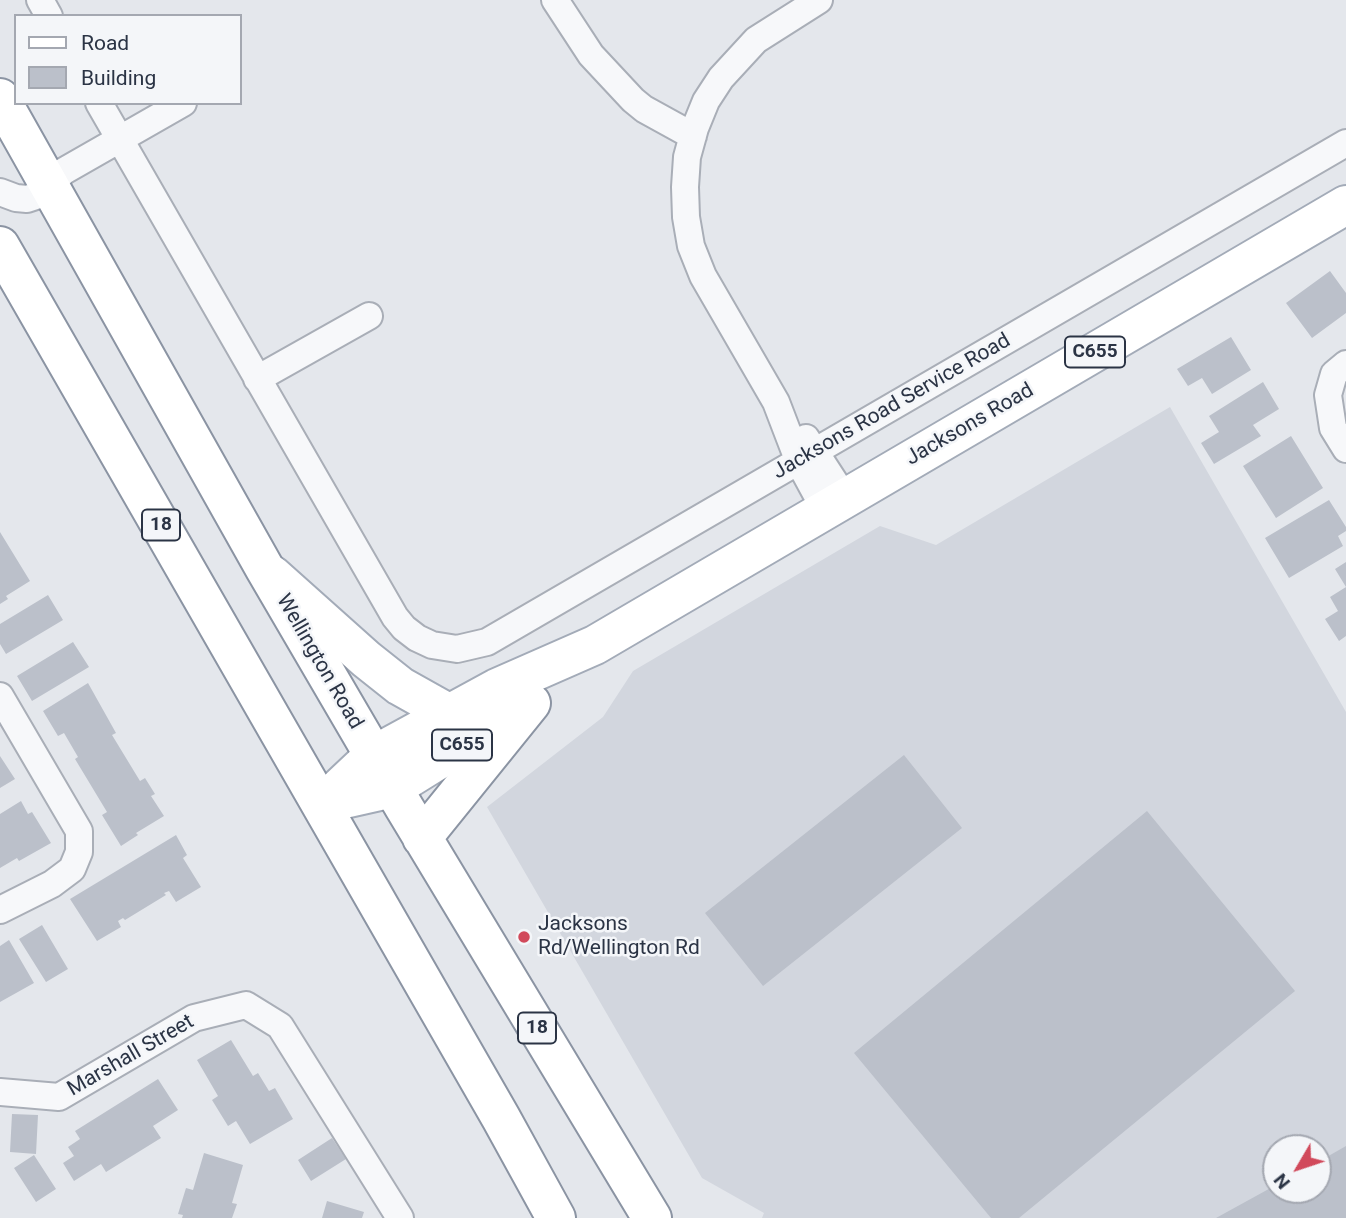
<!DOCTYPE html>
<html>
<head>
<meta charset="utf-8">
<style>
  body { margin:0 }
  #map { position:relative; width:1346px; height:1218px; overflow:hidden; background:#e4e7ec; font-family:Roboto,sans-serif }
  canvas { display:block }
  .legend { position:absolute; left:14px; top:14px; width:228px; height:91px; box-sizing:border-box; background:#f4f6f9; border:2px solid #a4a8b1; margin:0; padding:9px 12px; list-style:none; font-size:21px; color:#2b3445 }
  .legend li { display:flex; align-items:center; gap:14px; height:35px }
  .legend b { width:35px; border:2px solid #a4a8b1 }
  .north { position:absolute; left:1262px; top:1134px; width:70px; height:70px; box-sizing:border-box; background:#f4f6f9; border:2px solid #a4a8b1; border-radius:50%; rotate:231deg; font-size:19px; font-weight:700; line-height:28px; text-align:center; color:#2b3445 }
  .north::after { content:''; display:block; margin:auto; width:24px; height:32px; background:#d1495b; clip-path:polygon(50% 0,100% 100%,50% 72%,0 100%) }
</style>
</head>
<body>
<div id="map">
<canvas width="1346" height="1218"></canvas>
<ul class="legend">
<li><b style="height:9px;background:#fff"></b>Road</li>
<li><b style="height:19px;background:#bbc0ca"></b>Building</li>
</ul>
<div class="north">N</div>
</div>
<script>
const g = document.querySelector('canvas').getContext('2d');
g.lineJoin = 'round';
function fill(path, color) {
  g.fillStyle = color;
  g.fill(path, 'evenodd');
}
function poly(rows) {
  const path = new Path2D();
  for (const r of rows) {
    path.moveTo(r[0], r[1]);
    for (let i = 2; i < r.length; i += 2) path.lineTo(r[i], r[i + 1]);
  }
  return path;
}
function stroke(path, color, width, dash) {
  g.strokeStyle = color;
  g.lineWidth = width;
  g.lineCap = dash ? 'butt' : 'round';
  g.setLineDash(dash || []);
  g.stroke(path);
}
function label(font, color, halo, rows, align = 'center') {
  g.font = font + ' Roboto,sans-serif';
  g.lineWidth = 5;
  g.setLineDash([]);
  g.textBaseline = 'middle';
  g.strokeStyle = halo;
  g.fillStyle = color;
  for (const [text, x, y, turn = 0] of rows) {
    g.save();
    g.translate(x, y);
    g.rotate((+turn || 0) * Math.PI / 180);
    g.textAlign = isNaN(turn) ? turn : align;
    if (halo) g.strokeText(text, 0, 0);
    g.fillText(text, 0, 0);
    g.restore();
  }
}
fill(poly([
  [1170,407,1346,712,1346,1218,762,1218,764,1213,702,1178,487,807,603,717,633,671,880,526,936,545],
  [1276,1148,1318,1148,1318,1190,1276,1190]
]), '#d2d6de');
fill(poly([
  [1330,271,1346,293,1346,313,1312,338,1286,303],
  [1231,337,1251,370,1212,394,1202,378,1188,386,1177,369],
  [1263,382,1279,409,1253,425,1261,436,1214,464,1201,443,1219,432,1209,416],
  [1291,436,1323,488,1276,518,1243,466],
  [1329,500,1346,527,1346,531,1338,536,1343,546,1289,578,1265,538],
  [0,532,30,581,6,596,8,599,0,604],
  [1346,562,1346,636,1339,641,1325,619,1338,611,1330,597,1346,587,1335,569],
  [48,595,63,620,6,654,0,644,0,624],
  [73,642,89,667,32,701,17,676],
  [88,683,116,733,112,735,140,781,145,778,155,794,151,796,164,816,136,833,138,835,121,846,102,815,107,812,75,759,78,757,64,733,58,736,43,711],
  [904,755,962,828,763,986,705,913],
  [0,756,15,779,0,788],
  [21,801,28,814,32,812,51,843,19,861,17,858,0,868,0,814],
  [1147,811,1295,991,1019,1218,991,1218,854,1053],
  [176,835,187,855,183,858,201,887,176,902,169,891,164,893,166,895,125,920,123,918,118,921,121,927,97,941,70,899],
  [42,925,68,969,46,982,19,939],
  [9,940,34,983,0,1002,0,946],
  [231,1040,253,1076,258,1073,269,1091,275,1088,293,1119,250,1144,236,1121,228,1126,212,1100,218,1096,197,1060],
  [158,1079,178,1110,153,1126,161,1138,106,1172,101,1164,74,1181,63,1163,74,1156,68,1147,80,1139,75,1131],
  [12,1114,38,1115,36,1154,10,1152],
  [332,1138,346,1159,311,1181,298,1160],
  [1346,1146,1346,1218,1216,1218,1276,1185,1276,1190,1318,1190,1318,1162],
  [204,1153,243,1165,232,1203,237,1204,232,1218,182,1218,183,1215,178,1214,186,1188,193,1190],
  [34,1155,56,1189,36,1202,14,1168],
  [327,1201,364,1212,362,1218,322,1218]
]), '#bbc0ca');
const street = poly([
  [40,0,49,16],
  [555,0,591,55,633,100,644,109,693,136],
  [819,0,756,40,721,78,706,101,695,128,687,157,685,187,686,217,691,246,703,276,776,402,799,462,825,510],
  [99,103,395,617,404,628,417,638,432,645,457,649,487,642,1346,143],
  [0,192,16,198,27,199,36,196,64,171,183,103],
  [1346,364,1334,374,1328,395,1333,428,1346,449],
  [257,379,369,316],
  [806,438,845,498],
  [0,696,79,831,79,852,72,869,52,884,0,910],
  [0,1092,59,1097,194,1018,246,1005,280,1026,400,1218]
]);
const primary = poly([
  [272,575,366,659,400,686,450,714],
  [322,804,374,755,497,688,595,645,1346,205],
  [322,804,393,788,528,704]
]);
const highway = poly([
  [0,98,265,569,404,807,652,1218],
  [0,246,501,1118,556,1218],
  [422,838,531,703]
]);
stroke(street, '#a9aeb7', 30);
stroke(primary, '#a3abb8', 42);
stroke(highway, '#8b94a3', 42);
stroke(street, '#f7f8fa', 26);
stroke(primary, '#fff', 38);
stroke(highway, '#fff', 38);
for (const [x, y, r, color] of [
  [524,937,7,"#d1495b"]
]) {
  const dot = new Path2D();
  dot.arc(x, y, r, 0, 2 * Math.PI);
  g.fillStyle = color;
  g.fill(dot);
  stroke(dot, '#f4f6f9', 2.5);
}
for (const [x, y, w] of [
  [1095,352,60],
  [161,525,38],
  [462,745,60],
  [537,1028,38]
]) {
  const box = new Path2D();
  box.roundRect(x - w / 2, y - 15.5, w, 31, 5);
  g.fillStyle = '#f4f6f9';
  g.fill(box);
  stroke(box, '#2b3445', 2);
}
label('bold 19px', '#2b3445', null, [
  ["C655",1095,352],
  ["18",161,525],
  ["C655",462,745],
  ["18",537,1028]
]);
label('21px', '#2b3445', '#f4f6f9', [
  ["Jacksons Road Service Road",892,407,-30],
  ["Jacksons Road",970,425,-30],
  ["Wellington Road",319,662,60],
  ["Marshall Street",131,1056,-30]
]);
label('21px', '#2b3445', '#f4f6f9', [
  ["Jacksons",538,925],
  ["Rd/Wellington Rd",538,949]
], 'left');
</script>
</body>
</html>
